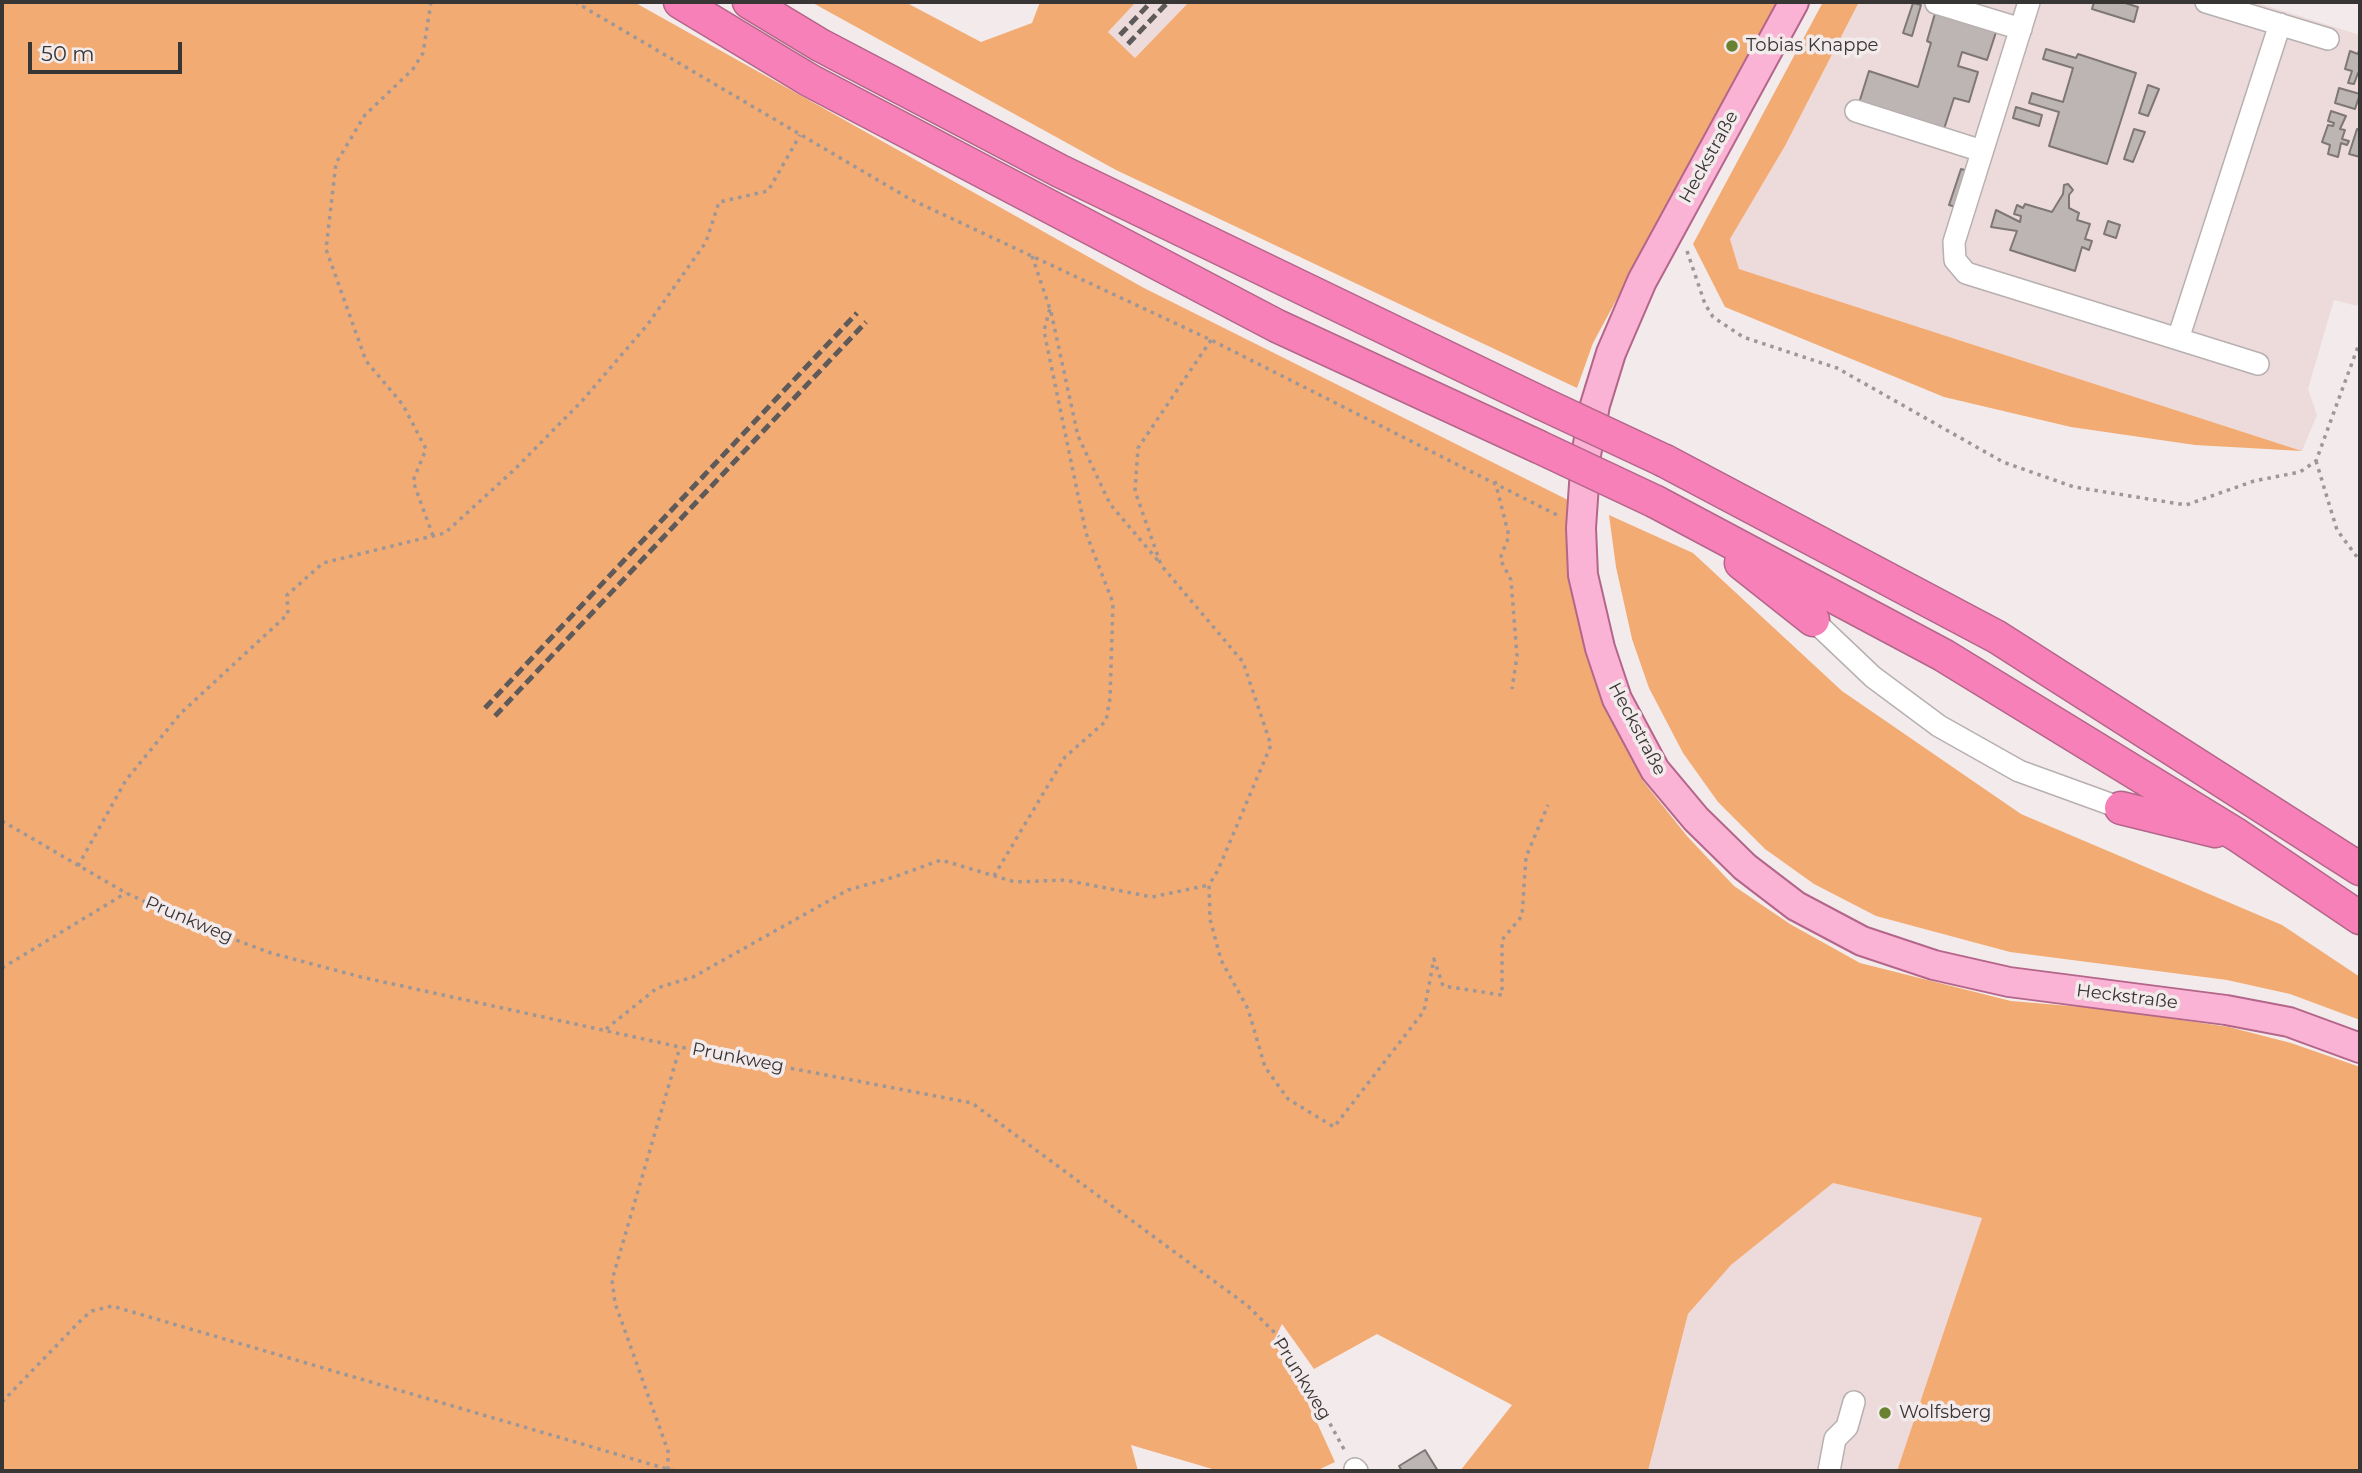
<!DOCTYPE html>
<html>
<head>
<meta charset="utf-8">
<style>
  body { margin:0 }
  #map { position:relative; width:2362px; height:1473px; overflow:hidden; background:#f3ebeb; font-family:Montserrat,sans-serif }
  canvas { display:block }
  .frame { position:absolute; inset:0; border:4px solid #383535; pointer-events:none }
  .scale { position:absolute; left:28px; top:42px; width:154px; height:32px; box-sizing:border-box; border:4px solid #383535; border-top:0; padding-left:9px; font-size:21px; line-height:24px; white-space:nowrap; color:#383535; -webkit-text-stroke:5px #f3ebeb; paint-order:stroke }
</style>
</head>
<body>
<div id="map">
<canvas width="2362" height="1473"></canvas>
<div class="frame"></div>
<div class="scale">50 m</div>
</div>
<script>
const g = document.querySelector('canvas').getContext('2d');
g.lineJoin = 'round';
function fill(path, color) {
  g.fillStyle = color;
  g.fill(path, 'evenodd');
}
function poly(rows) {
  const path = new Path2D();
  for (const r of rows) {
    path.moveTo(r[0], r[1]);
    for (let i = 2; i < r.length; i += 2) path.lineTo(r[i], r[i + 1]);
  }
  return path;
}
function stroke(path, color, width, dash) {
  g.strokeStyle = color;
  g.lineWidth = width;
  g.lineCap = dash ? 'butt' : 'round';
  g.setLineDash(dash || []);
  g.stroke(path);
}
function label(font, color, halo, rows, align = 'center') {
  g.font = font + ' Montserrat,sans-serif';
  g.lineWidth = 7;
  g.setLineDash([]);
  g.textBaseline = 'middle';
  g.strokeStyle = halo;
  g.fillStyle = color;
  for (const [text, x, y, turn = 0] of rows) {
    g.save();
    g.translate(x, y);
    g.rotate((+turn || 0) * Math.PI / 180);
    g.textAlign = isNaN(turn) ? turn : align;
    if (halo) g.strokeText(text, 0, 0);
    g.fillText(text, 0, 0);
    g.restore();
  }
}
fill(poly([
  [1136,2,1189,2,1135,58,1108,32],
  [1859,2,2255,2,2360,35,2360,294,2357,306,2334,300,2308,389,2317,415,2302,451,1739,269,1730,239,1785,146],
  [1833,1183,1982,1218,1897,1471,1648,1471,1688,1314,1731,1265]
]), '#eddbdc');
fill(poly([
  [2,2,634,2,1144,288,1570,501,1568,575,1586,651,1607,707,1643,781,1687,836,1734,886,1790,924,1860,963,2011,1001,2106,1009,2229,1027,2291,1043,2360,1067,2360,1471,1897,1471,1982,1218,1833,1183,1731,1265,1688,1314,1648,1471,1460,1471,1512,1405,1377,1334,1314,1369,1282,1324,1273,1342,1297,1379,1335,1462,1316,1471,1219,1471,1131,1445,1138,1471,2,1471],
  [811,2,905,2,981,42,1032,23,1040,2,1136,2,1108,32,1135,58,1189,2,1778,2,1593,343,1577,388,1116,170],
  [1823,2,1859,2,1785,146,1730,239,1739,269,2302,451,2195,445,2071,427,1944,397,1725,307,1693,244],
  [1609,515,1693,553,1842,691,2021,814,2282,925,2360,977,2360,1020,2290,994,2227,980,2010,952,1876,916,1814,884,1765,849,1718,802,1683,753,1649,688,1632,639,1616,567]
]), '#f3ab74');
const building = poly([
  [2094,2,2122,2,2138,7,2134,22,2092,9,2094,2],
  [1913,3,1921,5,1912,36,1903,33,1913,3],
  [1936,10,1997,29,1987,60,1962,52,1958,66,1978,72,1969,102,1954,98,1944,129,1859,103,1869,71,1918,87,1931,43,1927,41,1936,10],
  [2360,47,2360,74,2358,73,2354,84,2348,83,2352,71,2345,69,2350,51,2358,54,2360,47],
  [2046,49,2076,58,2078,54,2136,73,2107,164,2049,146,2059,112,2029,103,2032,93,2063,102,2073,68,2043,59,2046,49],
  [2148,85,2159,89,2148,116,2139,113,2148,85],
  [2339,88,2360,94,2355,109,2335,103,2339,88],
  [2016,107,2042,115,2039,126,2013,118,2016,107],
  [2331,111,2346,116,2340,129,2345,130,2342,139,2349,141,2347,145,2341,143,2338,157,2328,154,2330,145,2322,142,2328,125,2333,126,2334,123,2328,121,2331,111],
  [2134,129,2145,132,2133,162,2124,159,2134,129],
  [2357,129,2360,130,2360,157,2349,154,2357,129],
  [1961,169,1968,171,1956,207,1949,205,1961,169],
  [2068,184,2073,190,2069,195,2069,208,2079,213,2077,220,2090,224,2085,239,2092,241,2089,250,2082,247,2075,271,2010,250,2017,231,1991,227,1996,210,2020,222,2021,216,2014,214,2017,205,2023,208,2025,204,2052,212,2063,194,2064,185,2068,184],
  [2108,221,2120,225,2116,238,2104,234,2108,221],
  [1425,1450,1438,1471,1402,1471,1399,1466,1425,1450]
]);
fill(building, '#bdb5b3');
stroke(building, '#7e7775', 2);
const minor = poly([
  [2029,2,1954,242,1955,260,1966,273,2178,339,2280,24],
  [2206,2,2328,39],
  [1936,3,2021,29],
  [1856,111,1982,151],
  [2178,339,2258,364],
  [1813,620,1873,677,1939,726,2019,771,2121,808],
  [1355,1469,1357,1471],
  [1829,1471,1835,1439,1847,1427,1854,1402]
]);
const major = poly([
  [1794,2,1642,281,1611,353,1595,405,1586,455,1581,528,1583,575,1600,648,1617,699,1655,770,1696,819,1745,867,1796,906,1862,941,1934,965,2009,982,2226,1010,2289,1022,2360,1048]
]);
const highway = poly([
  [680,2,809,80,1277,326,1537,446],
  [749,2,820,45,1060,171,1541,403],
  [1665,461,1997,637,2360,869],
  [1656,502,1943,655,2237,835,2360,918],
  [1741,563,1813,620],
  [2121,808,2215,831]
]);
stroke(minor, '#b8b0b0', 24);
stroke(major, '#b4668a', 32);
stroke(highway, '#b4668a', 35);
stroke(poly([
  [431,2,423,53,413,69,365,115,336,163,326,249,366,361,403,405,426,449,413,481,433,536],
  [575,2,910,199,1211,340,1559,516],
  [1687,251,1705,304,1713,317,1743,337,1837,368,2003,462,2074,487,2186,505,2254,481,2300,472,2316,461,2360,341],
  [1032,256,1051,312,1078,436,1110,504,1160,563],
  [1211,340,1138,448,1135,491,1161,565,1243,662,1271,745,1218,870,1209,885,1210,919,1221,960,1248,1009,1265,1067,1288,1099,1334,1127,1424,1011,1434,959,1443,986,1502,995,1502,940,1522,916,1526,857,1548,805],
  [2316,461,2337,530,2360,561],
  [1495,481,1509,536,1500,559,1511,580,1517,656,1512,689],
  [2,821,126,893,201,927,271,953,361,977,680,1047,972,1103,1248,1306,1279,1337,1297,1364,1345,1451],
  [78,866,126,780,181,713,288,614,287,595,323,563,445,533,514,470,582,401,648,324,706,242,719,202,768,191,800,135],
  [994,876,1065,757,1106,721,1110,698,1113,603,1086,533,1079,500,1044,331,1050,308],
  [2,968,126,893],
  [606,1029,657,988,693,977,848,890,894,877,941,860,1015,882,1065,880,1152,897,1209,885],
  [2,1402,83,1318,92,1311,112,1306,674,1471],
  [668,1470,668,1451,615,1303,612,1280,680,1047]
]), '#9d9797', 3.5, [3.5, 5]);
stroke(minor, '#fff', 21);
stroke(major, '#fab3d4', 28);
stroke(highway, '#f680b7', 32);
stroke(poly([
  [1120,35,1151,2],
  [1128,44,1168,2],
  [485,708,857,313],
  [495,716,866,322]
]), '#5e5a5a', 5, [10, 5]);
const highwayBridge = poly([
  [1541,403,1665,461],
  [1537,446,1656,502]
]);
stroke(highwayBridge, '#b4668a', 35, []);
stroke(highwayBridge, '#f680b7', 32);
for (const [x, y, r, color] of [
  [1732,46,7,"#6b8132"],
  [1885,1413,7,"#6b8132"]
]) {
  const dot = new Path2D();
  dot.arc(x, y, r, 0, 2 * Math.PI);
  g.fillStyle = color;
  g.fill(dot);
  stroke(dot, '#f3ebeb', 2.5);
}
label('18px', '#383535', '#f3ebeb', [
  ["Tobias Knappe",1746,46],
  ["Wolfsberg",1899,1413]
], 'left');
label('18px', '#383535', '#f3ebeb', [
  ["Heckstraße",1709,157,-61],
  ["Heckstraße",1637,729,62],
  ["Prunkweg",189,920,23],
  ["Heckstraße",2127,997,7],
  ["Prunkweg",738,1058,11],
  ["Prunkweg",1302,1379,58]
]);
</script>
</body>
</html>
